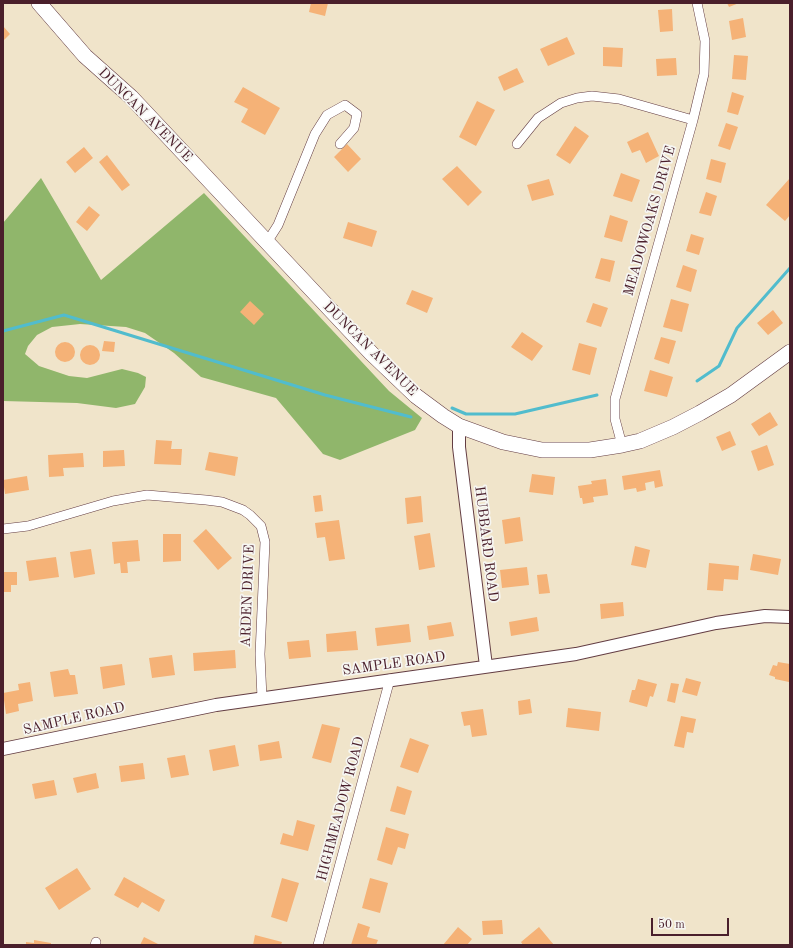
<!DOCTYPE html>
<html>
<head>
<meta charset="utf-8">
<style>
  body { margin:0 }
  #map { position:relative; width:793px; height:948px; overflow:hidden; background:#f0e4ca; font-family:"Old Standard TT",serif }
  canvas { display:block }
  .frame { position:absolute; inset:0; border:4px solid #4a1f2b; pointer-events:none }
  .scale { position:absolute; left:651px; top:918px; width:78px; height:18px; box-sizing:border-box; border:2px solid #4a1f2b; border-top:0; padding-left:5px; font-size:12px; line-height:14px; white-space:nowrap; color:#4a1f2b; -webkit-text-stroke:3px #f6f6f2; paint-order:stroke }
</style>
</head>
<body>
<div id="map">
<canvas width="793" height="948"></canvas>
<div class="frame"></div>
<div class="scale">50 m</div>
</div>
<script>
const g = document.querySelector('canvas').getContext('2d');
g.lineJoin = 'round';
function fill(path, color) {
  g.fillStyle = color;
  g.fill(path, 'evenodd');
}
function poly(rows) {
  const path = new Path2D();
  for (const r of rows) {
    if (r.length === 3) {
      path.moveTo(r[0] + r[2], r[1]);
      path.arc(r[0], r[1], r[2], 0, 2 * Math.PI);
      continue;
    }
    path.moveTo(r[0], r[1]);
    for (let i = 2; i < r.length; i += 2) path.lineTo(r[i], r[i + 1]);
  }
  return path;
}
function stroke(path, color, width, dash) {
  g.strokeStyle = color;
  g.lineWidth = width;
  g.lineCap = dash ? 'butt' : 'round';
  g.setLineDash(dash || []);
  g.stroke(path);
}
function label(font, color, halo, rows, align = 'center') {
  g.font = font + ' "Old Standard TT",serif';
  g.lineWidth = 3.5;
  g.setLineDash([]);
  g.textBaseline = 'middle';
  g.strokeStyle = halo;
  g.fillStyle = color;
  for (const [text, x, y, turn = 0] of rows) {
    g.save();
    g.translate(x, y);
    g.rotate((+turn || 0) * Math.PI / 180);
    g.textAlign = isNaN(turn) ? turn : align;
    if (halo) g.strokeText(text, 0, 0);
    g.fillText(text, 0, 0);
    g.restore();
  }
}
fill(poly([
  [41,178,101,280,204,193,389,391,422,418,415,430,340,460,323,454,276,398,201,377,174,353,145,333,126,327,80,324,52,327,37,335,28,346,25,354,39,366,69,376,87,378,122,369,138,373,146,377,145,387,135,404,116,408,77,403,3,401,3,223]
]), '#90b66b');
stroke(poly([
  [3,331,64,315,325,395,411,417],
  [697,381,719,366,737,328,790,268],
  [452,408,466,414,515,414,597,395]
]), '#51bccd', 3);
fill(poly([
  [311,3,328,3,325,16,309,12],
  [727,3,739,3,729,7],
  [672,9,673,31,660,32,658,10],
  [743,18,746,37,732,40,729,21],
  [3,26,10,34,3,41],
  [567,37,575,54,548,66,540,49],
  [603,47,623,48,622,67,603,66],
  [734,55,748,56,746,80,732,79],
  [676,58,677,75,657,76,656,59],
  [517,68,524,82,504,91,498,77],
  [243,87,280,108,265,135,241,122,248,109,234,102],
  [732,92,744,96,738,115,727,112],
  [477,101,495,110,476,146,459,137],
  [726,123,738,127,730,150,718,146],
  [575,126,589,136,570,164,556,155],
  [648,132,659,156,646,163,640,150,632,153,627,142],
  [347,144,361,159,348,172,334,157],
  [84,147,93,158,75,173,66,162],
  [107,155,130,185,122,191,99,162],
  [711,159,726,163,721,183,706,179],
  [457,166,482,192,468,206,442,179],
  [621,173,640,180,632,202,613,196],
  [790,178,790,215,785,221,766,205],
  [549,179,554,195,532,201,527,185],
  [706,192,717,196,711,216,699,213],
  [89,206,100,215,87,231,76,222],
  [610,215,628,221,622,242,604,237],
  [348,222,377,231,372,247,343,238],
  [691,234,704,238,699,255,686,251],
  [601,258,615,261,610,282,595,278],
  [683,265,697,270,691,292,676,287],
  [412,290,433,298,427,313,406,304],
  [671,299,689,304,682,332,663,327],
  [250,301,264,314,254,325,240,312],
  [593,303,608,308,601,327,586,322],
  [773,310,783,323,768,335,757,323],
  [522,332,543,346,532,361,511,347],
  [661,337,676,341,669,364,654,359],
  [104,341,115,342,114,352,102,351],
  [65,352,10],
  [579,343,597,348,590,375,572,370],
  [90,355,10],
  [650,370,673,377,667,397,644,391],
  [770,412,778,425,759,436,751,424],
  [730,431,736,445,722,451,716,437],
  [156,440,172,441,171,449,182,449,181,465,154,464],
  [767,445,774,465,758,471,751,451],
  [124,450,125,466,103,467,103,451],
  [209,452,238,457,235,476,205,470],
  [83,453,84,467,63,468,64,476,49,477,48,455],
  [660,470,663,486,655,488,654,481,645,483,646,490,637,492,636,488,624,490,622,476],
  [532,474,555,477,553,495,529,492],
  [27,476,29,490,5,494,3,480],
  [606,479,608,495,593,497,594,502,583,504,582,498,580,498,578,486,592,484,591,481],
  [321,495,323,511,315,512,313,496],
  [421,496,423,522,407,524,405,498],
  [520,517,523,541,505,544,502,520],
  [339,520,345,559,329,561,325,537,317,538,315,523],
  [206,529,232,558,218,570,193,541],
  [430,533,435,567,419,570,414,536],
  [163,534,181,534,181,561,163,562],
  [138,540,140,561,127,562,128,573,121,573,120,563,114,564,112,542],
  [635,546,650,550,646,568,631,565],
  [91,549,95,574,74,578,70,552],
  [753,554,781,559,778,575,750,570],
  [56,557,59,577,29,581,26,561],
  [709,563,739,566,738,580,724,579,723,591,707,590],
  [527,567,529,585,502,588,500,570],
  [3,572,17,572,17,585,11,585,11,592,3,592],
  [547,574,550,593,539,594,537,575],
  [623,602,624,616,601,619,600,604],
  [537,617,539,631,511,636,509,622],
  [451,622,454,636,429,640,427,626],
  [409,624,411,642,377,646,375,628],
  [356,631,358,650,327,652,326,634],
  [309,640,311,657,289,659,287,642],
  [235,650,236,668,194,671,193,653],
  [172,655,175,675,152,678,149,658],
  [778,662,790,664,789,682,775,679,775,677,769,675,773,665,777,666],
  [122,664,125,685,103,689,100,667],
  [68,669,70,675,75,675,78,694,54,697,50,672],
  [686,678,701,682,697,696,682,692],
  [638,679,657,684,653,697,650,696,647,707,629,702,632,690,635,690],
  [30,682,33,701,18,704,19,711,6,714,3,693,19,690,18,684],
  [671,683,679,684,675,703,667,701],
  [530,699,532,713,519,715,518,701],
  [568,708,601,712,599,731,566,727],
  [483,709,487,735,472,737,470,725,464,726,461,712],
  [681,716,696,719,693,733,687,732,684,748,674,746],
  [322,724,340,728,331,763,312,758],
  [410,738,429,745,418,773,400,767],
  [279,741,282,758,260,761,258,745],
  [235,745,239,766,213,771,209,750],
  [185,755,189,775,171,778,167,758],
  [143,763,145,779,121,782,119,766],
  [96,773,99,788,77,793,73,778],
  [54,780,57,795,35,799,32,784],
  [397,786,412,791,405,815,390,811],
  [297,820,315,825,308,851,280,844,283,833,293,836],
  [386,827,409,834,405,849,398,847,392,865,377,860],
  [77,868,91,889,59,910,45,888],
  [124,877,165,900,159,912,142,902,138,908,114,895],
  [282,878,299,883,287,922,271,917],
  [370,878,388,883,380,913,362,908],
  [502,920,503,934,483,935,482,921],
  [358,923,370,927,367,937,378,940,376,945,351,945],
  [458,927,472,939,467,945,443,945],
  [539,927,554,945,523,945,521,942],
  [255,935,282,942,281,945,253,945],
  [144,937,160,945,140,945],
  [34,940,51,943,51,945,26,945,26,942,34,943]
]), '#f5b277');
const minor = poly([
  [517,144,538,118,561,103,577,98,592,96,619,99,693,120],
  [264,238,271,236,278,225,315,134,327,115,345,105,357,114,354,128,340,144],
  [622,445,615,419,615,399,693,120,704,74,705,41,697,3],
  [3,529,28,526,113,501,147,495,206,500,222,502,243,510,250,515,261,526,265,542,260,654,262,698],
  [95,945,96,942],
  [318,945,390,679]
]);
const tertiary = poly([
  [459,426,459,447,464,488,486,666],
  [3,749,216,705,576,654,716,623,765,616,790,617]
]);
const primary = poly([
  [39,3,85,56,131,97,371,353,416,396,443,416,459,426,503,442,542,450,590,450,622,445,640,441,673,427,700,413,731,395,790,352]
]);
stroke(minor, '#633d43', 10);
stroke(tertiary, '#633d43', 14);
stroke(primary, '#633d43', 16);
stroke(minor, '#fff', 9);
stroke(tertiary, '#fff', 12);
stroke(primary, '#fff', 15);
label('14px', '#4a1f2b', '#f6f6f2', [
  ["DUNCAN AVENUE",145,115,45],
  ["MEADOWOAKS DRIVE",650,221,-74],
  ["DUNCAN AVENUE",370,349,45],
  ["HUBBARD ROAD",486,544,83],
  ["ARDEN DRIVE",248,596,-88],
  ["SAMPLE ROAD",394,664,-8],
  ["SAMPLE ROAD",74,719,-13],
  ["HIGHMEADOW ROAD",341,809,-75]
]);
</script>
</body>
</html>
